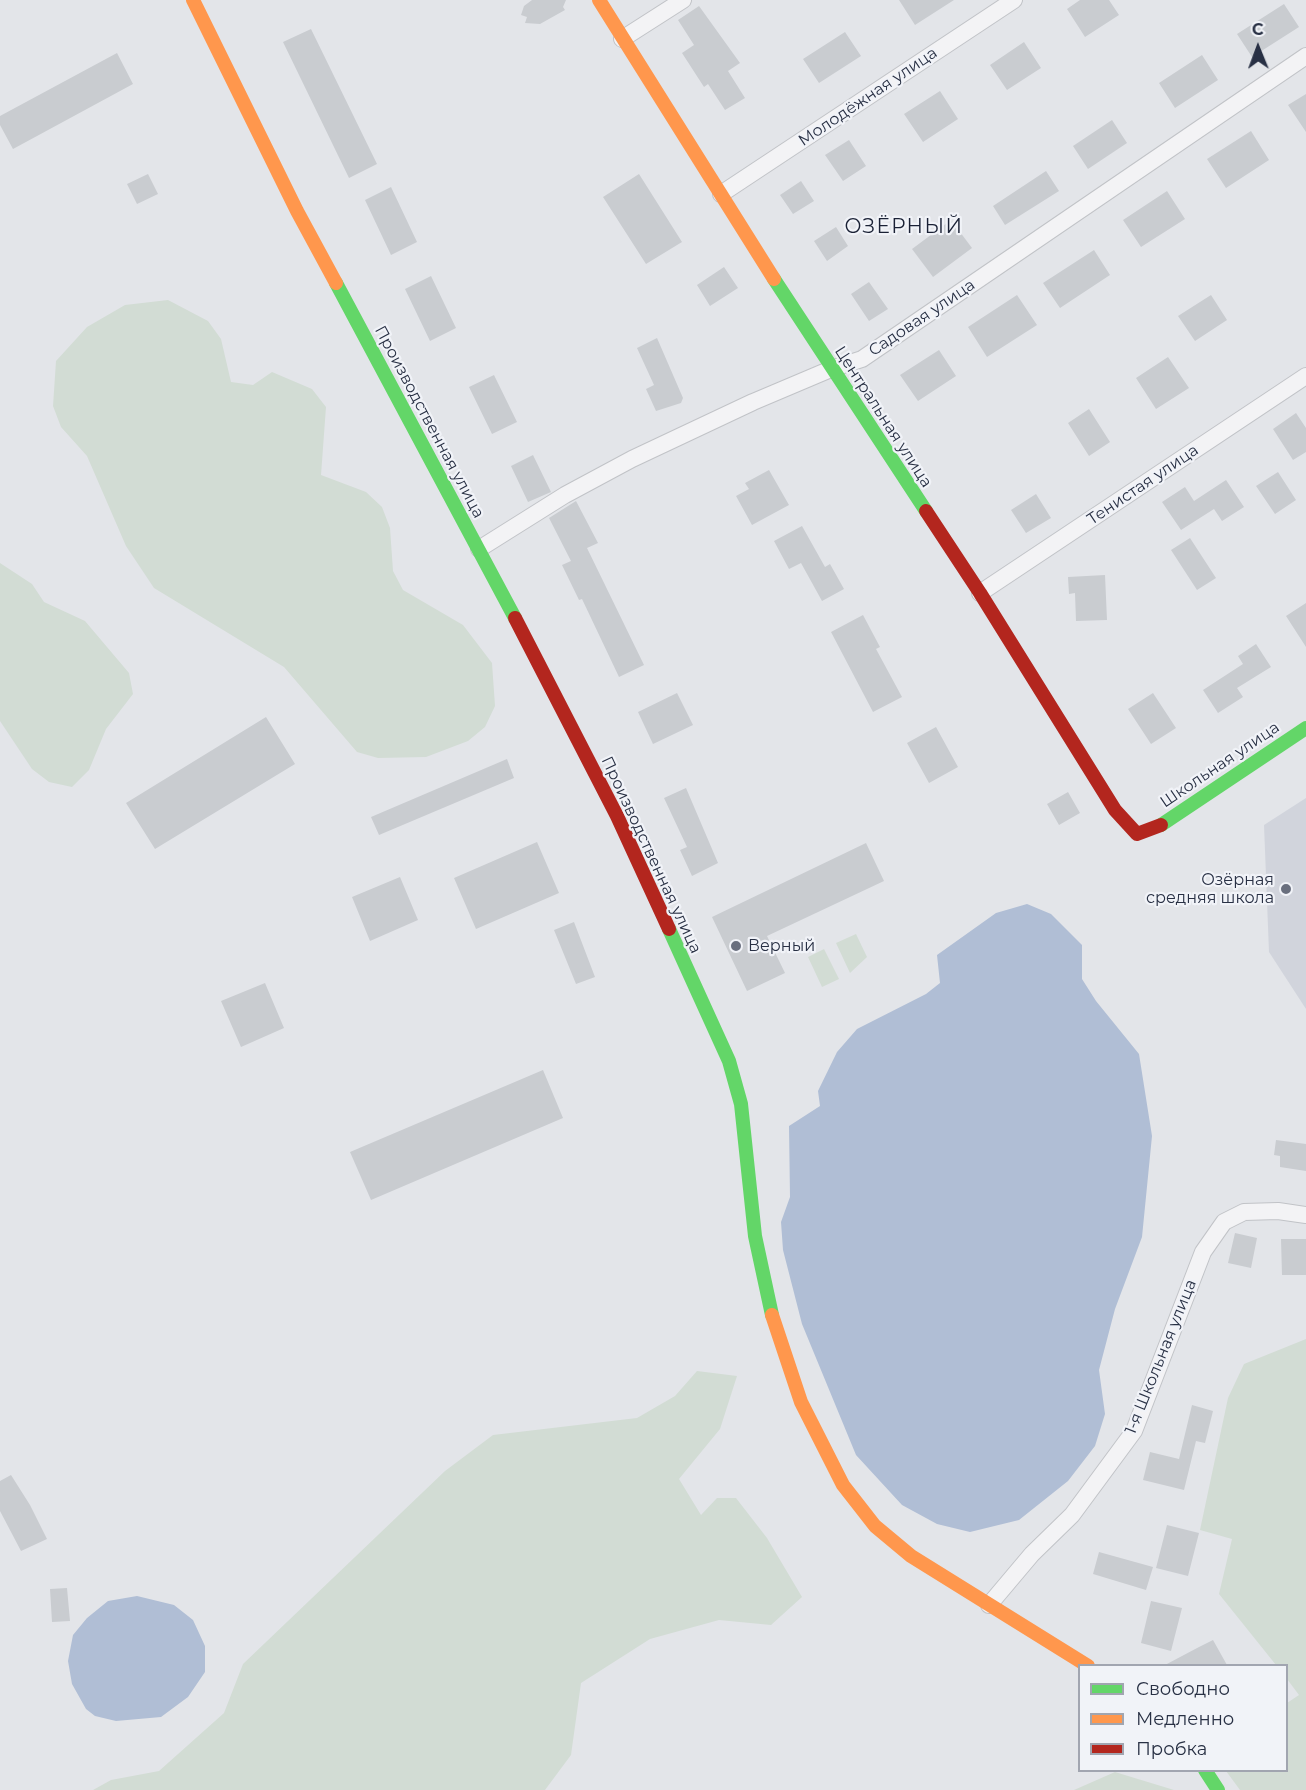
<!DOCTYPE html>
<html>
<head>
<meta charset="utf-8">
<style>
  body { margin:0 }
  #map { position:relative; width:1306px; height:1790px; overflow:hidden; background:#e3e5e9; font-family:Montserrat,sans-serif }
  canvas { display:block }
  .legend { position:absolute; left:1078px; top:1664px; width:210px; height:108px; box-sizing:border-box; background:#f1f3f8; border:2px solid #a1a5b0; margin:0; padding:8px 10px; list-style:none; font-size:18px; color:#283044 }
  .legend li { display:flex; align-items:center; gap:12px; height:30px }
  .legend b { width:30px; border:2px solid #a1a5b0 }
  .north { position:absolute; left:1228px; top:18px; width:60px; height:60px; -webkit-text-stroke:4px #f1f3f8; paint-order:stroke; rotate:359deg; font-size:16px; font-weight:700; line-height:24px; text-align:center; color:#283044 }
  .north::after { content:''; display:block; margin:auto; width:21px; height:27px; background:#283044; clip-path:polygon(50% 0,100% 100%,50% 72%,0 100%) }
</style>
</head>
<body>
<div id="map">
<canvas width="1306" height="1790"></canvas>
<ul class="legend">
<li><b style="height:8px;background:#63d668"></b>Свободно</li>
<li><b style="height:8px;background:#ff974d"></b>Медленно</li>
<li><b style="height:8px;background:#b3261e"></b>Пробка</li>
</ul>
<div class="north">С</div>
</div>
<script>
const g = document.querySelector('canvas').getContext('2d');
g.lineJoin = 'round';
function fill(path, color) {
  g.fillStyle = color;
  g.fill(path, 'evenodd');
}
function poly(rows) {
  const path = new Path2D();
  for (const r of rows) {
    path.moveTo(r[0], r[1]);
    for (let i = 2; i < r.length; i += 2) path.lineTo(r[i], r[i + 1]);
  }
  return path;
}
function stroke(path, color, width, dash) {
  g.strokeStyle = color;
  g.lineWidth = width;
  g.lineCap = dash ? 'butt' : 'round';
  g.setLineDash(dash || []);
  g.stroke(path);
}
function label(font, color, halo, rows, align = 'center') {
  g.font = font + ' Montserrat,sans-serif';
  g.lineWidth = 4.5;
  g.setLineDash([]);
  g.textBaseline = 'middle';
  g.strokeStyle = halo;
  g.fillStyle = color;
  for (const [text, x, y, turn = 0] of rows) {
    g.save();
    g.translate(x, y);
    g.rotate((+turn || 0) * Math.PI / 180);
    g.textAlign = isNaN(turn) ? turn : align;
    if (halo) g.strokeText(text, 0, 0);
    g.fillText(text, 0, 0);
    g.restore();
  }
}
fill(poly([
  [1306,798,1306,1009,1269,952,1264,825]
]), '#d1d4dc');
fill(poly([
  [168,300,208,321,221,339,231,382,253,385,272,372,312,389,326,407,321,475,366,492,382,507,390,528,393,571,403,590,463,625,492,663,495,706,485,727,468,741,426,757,378,758,357,752,284,667,154,588,126,546,87,456,61,427,53,406,56,361,87,327,125,305],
  [0,563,32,584,44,602,85,621,129,673,133,694,106,729,89,770,72,787,49,782,32,769,0,721],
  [856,934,867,957,850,973,836,943],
  [824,949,839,979,822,987,808,957],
  [1306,1339,1306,1790,1240,1790,1226,1771,1286,1770,1287,1703,1299,1695,1287,1679,1286,1666,1276,1665,1219,1594,1232,1539,1200,1530,1228,1398,1244,1364],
  [697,1371,737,1376,720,1429,679,1479,701,1515,717,1498,736,1498,767,1538,802,1597,771,1625,719,1620,650,1639,581,1683,571,1755,545,1790,93,1790,111,1780,159,1771,224,1713,243,1664,445,1471,493,1435,637,1418,675,1396],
  [1115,1772,1174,1790,1074,1790]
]), '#d2dcd4');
fill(poly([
  [1027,904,1051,914,1082,945,1082,979,1096,1001,1139,1054,1152,1136,1142,1237,1115,1309,1099,1370,1105,1414,1095,1446,1068,1481,1019,1520,970,1532,937,1524,902,1505,856,1455,802,1324,783,1250,781,1222,790,1197,789,1126,820,1106,818,1091,837,1052,857,1029,926,994,940,983,937,955,996,913],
  [137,1596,174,1605,193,1620,205,1646,205,1672,188,1697,161,1717,116,1721,95,1716,86,1709,72,1684,68,1661,73,1635,87,1618,108,1601]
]), '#b0bed5');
fill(poly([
  [532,0,566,0,563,7,565,10,540,24,525,23,527,17,521,15,524,6],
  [899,0,954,0,915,25],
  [1080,0,1109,0,1119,15,1085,37,1067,9],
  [1284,4,1299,27,1252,57,1237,34],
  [699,6,740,63,728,71,745,98,725,110,708,84,704,87,682,53,694,45,678,20],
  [311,29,377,164,349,178,283,42],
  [845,32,861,56,819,83,803,59],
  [1024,42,1041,68,1007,90,990,65],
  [117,53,133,84,13,149,0,125,0,116],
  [1202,55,1218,80,1175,108,1159,83],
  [940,91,958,119,923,142,904,114],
  [1306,94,1306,132,1288,105],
  [1112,120,1127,143,1088,169,1073,146],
  [1251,131,1269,160,1226,188,1207,159],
  [849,140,866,166,843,181,825,155],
  [1046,171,1059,191,1005,225,993,206],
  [148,174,158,194,137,204,127,184],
  [639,174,682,242,646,264,603,197],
  [801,181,814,201,793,214,780,195],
  [391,187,417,242,391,255,365,200],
  [1167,191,1185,219,1141,247,1123,220],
  [951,220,972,248,933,277,912,249],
  [836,227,848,246,827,261,814,241],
  [1094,250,1110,275,1060,308,1043,283],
  [724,267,738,288,710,306,697,285],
  [431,276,456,328,430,341,405,289],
  [869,282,888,309,869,321,851,294],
  [1017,295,1037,325,987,357,968,327],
  [1211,295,1227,320,1195,341,1178,316],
  [657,338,683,398,681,403,656,411,646,389,654,385,637,348],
  [939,350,956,376,918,401,900,375],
  [1168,357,1189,388,1156,409,1136,378],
  [494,375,517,422,492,434,469,387],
  [1089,409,1110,442,1089,456,1068,423],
  [1296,413,1306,428,1306,452,1293,460,1273,429],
  [533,455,551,492,528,502,511,466],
  [769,470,789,505,752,525,736,496,749,489,745,483],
  [1278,472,1296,500,1275,514,1256,486],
  [1226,480,1244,507,1222,521,1214,509,1181,530,1162,502,1185,487,1194,501],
  [1036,494,1051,518,1026,533,1011,510],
  [576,501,598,543,587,548,644,665,619,677,582,599,579,600,562,565,571,561,549,518],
  [802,526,825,567,830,564,844,589,822,601,801,563,789,569,774,541],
  [1190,538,1216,578,1197,590,1171,550],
  [1105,575,1107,620,1076,621,1075,593,1069,594,1068,577],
  [1306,603,1306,647,1286,616],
  [863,615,880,647,876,649,902,697,873,712,831,632],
  [1256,644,1271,667,1237,688,1243,697,1218,713,1203,690,1243,664,1238,656],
  [677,693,693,725,653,744,638,712],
  [1153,693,1176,728,1151,744,1128,709],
  [266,717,295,764,155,849,126,803],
  [936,727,958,767,929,783,907,743],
  [507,759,514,778,379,835,371,817],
  [686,788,718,863,692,876,680,850,687,847,664,798],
  [1068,792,1080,813,1059,825,1047,804],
  [537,842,559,893,476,929,454,878],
  [866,843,884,881,767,936,785,973,747,991,712,917],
  [400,877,418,920,370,941,352,897],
  [574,922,595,977,576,984,554,930],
  [265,983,284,1028,241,1047,221,1001],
  [543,1070,563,1118,371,1200,350,1152],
  [1276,1140,1306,1144,1306,1171,1280,1167,1280,1156,1274,1155],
  [1235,1233,1257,1238,1251,1268,1228,1263],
  [1281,1239,1306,1239,1306,1275,1282,1275],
  [1192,1405,1213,1411,1205,1443,1196,1441,1184,1490,1143,1480,1150,1452,1179,1459],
  [11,1475,30,1505,47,1539,21,1551,0,1511,0,1481],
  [1167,1525,1199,1533,1188,1576,1156,1568],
  [1099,1552,1153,1567,1146,1590,1093,1574],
  [67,1588,70,1621,52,1622,50,1589],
  [1151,1601,1182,1608,1171,1651,1141,1643],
  [1213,1640,1227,1665,1165,1665,1199,1647]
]), '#c9ccd0');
const street = poly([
  [622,39,683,0],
  [721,194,1014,0],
  [479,549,565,495,632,459,753,402,831,369,862,359,1306,56],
  [980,593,1306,376],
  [989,1605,1032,1554,1072,1515,1134,1431,1203,1252,1224,1222,1244,1212,1278,1211,1306,1215]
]);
stroke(street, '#c1c3c7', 18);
stroke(street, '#f3f3f5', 16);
stroke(poly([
  [774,279,926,511],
  [336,283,515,618],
  [1161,825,1306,728],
  [669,929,729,1061,741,1104,755,1236,772,1315],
  [1205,1770,1218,1790]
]), '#63d668', 14);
stroke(poly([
  [193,0,297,211,336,283],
  [599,0,774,279],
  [772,1315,801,1402,843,1485,875,1526,911,1556,1088,1666]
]), '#ff974d', 14);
stroke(poly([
  [926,511,980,593,1115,810,1137,834,1161,825],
  [515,618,617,816,669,929]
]), '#b3261e', 14);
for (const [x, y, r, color] of [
  [1286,889,6,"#696f7e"],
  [736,946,6,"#696f7e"]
]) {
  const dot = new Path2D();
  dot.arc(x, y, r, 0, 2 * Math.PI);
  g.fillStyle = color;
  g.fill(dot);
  stroke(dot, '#f1f3f8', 2);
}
label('16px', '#283044', '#f1f3f8', [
  ["Молодёжная улица",868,97,-34],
  ["Садовая улица",922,318,-34],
  ["Центральная улица",883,417,57],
  ["Производственная улица",429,422,62],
  ["Тенистая улица",1143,485,-34],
  ["Школьная улица",1220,765,-34],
  ["Производственная улица",651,855,65],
  ["1-я Школьная улица",1161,1357,-68]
]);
label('16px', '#283044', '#f1f3f8', [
  ["Озёрная",1274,880],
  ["средняя школа",1274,898],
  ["Верный",748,946,"left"]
], 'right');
g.letterSpacing = '1.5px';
label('20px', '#1a2135', '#f1f3f8', [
  ["ОЗЁРНЫЙ",904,227]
]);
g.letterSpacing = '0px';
</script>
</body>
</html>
